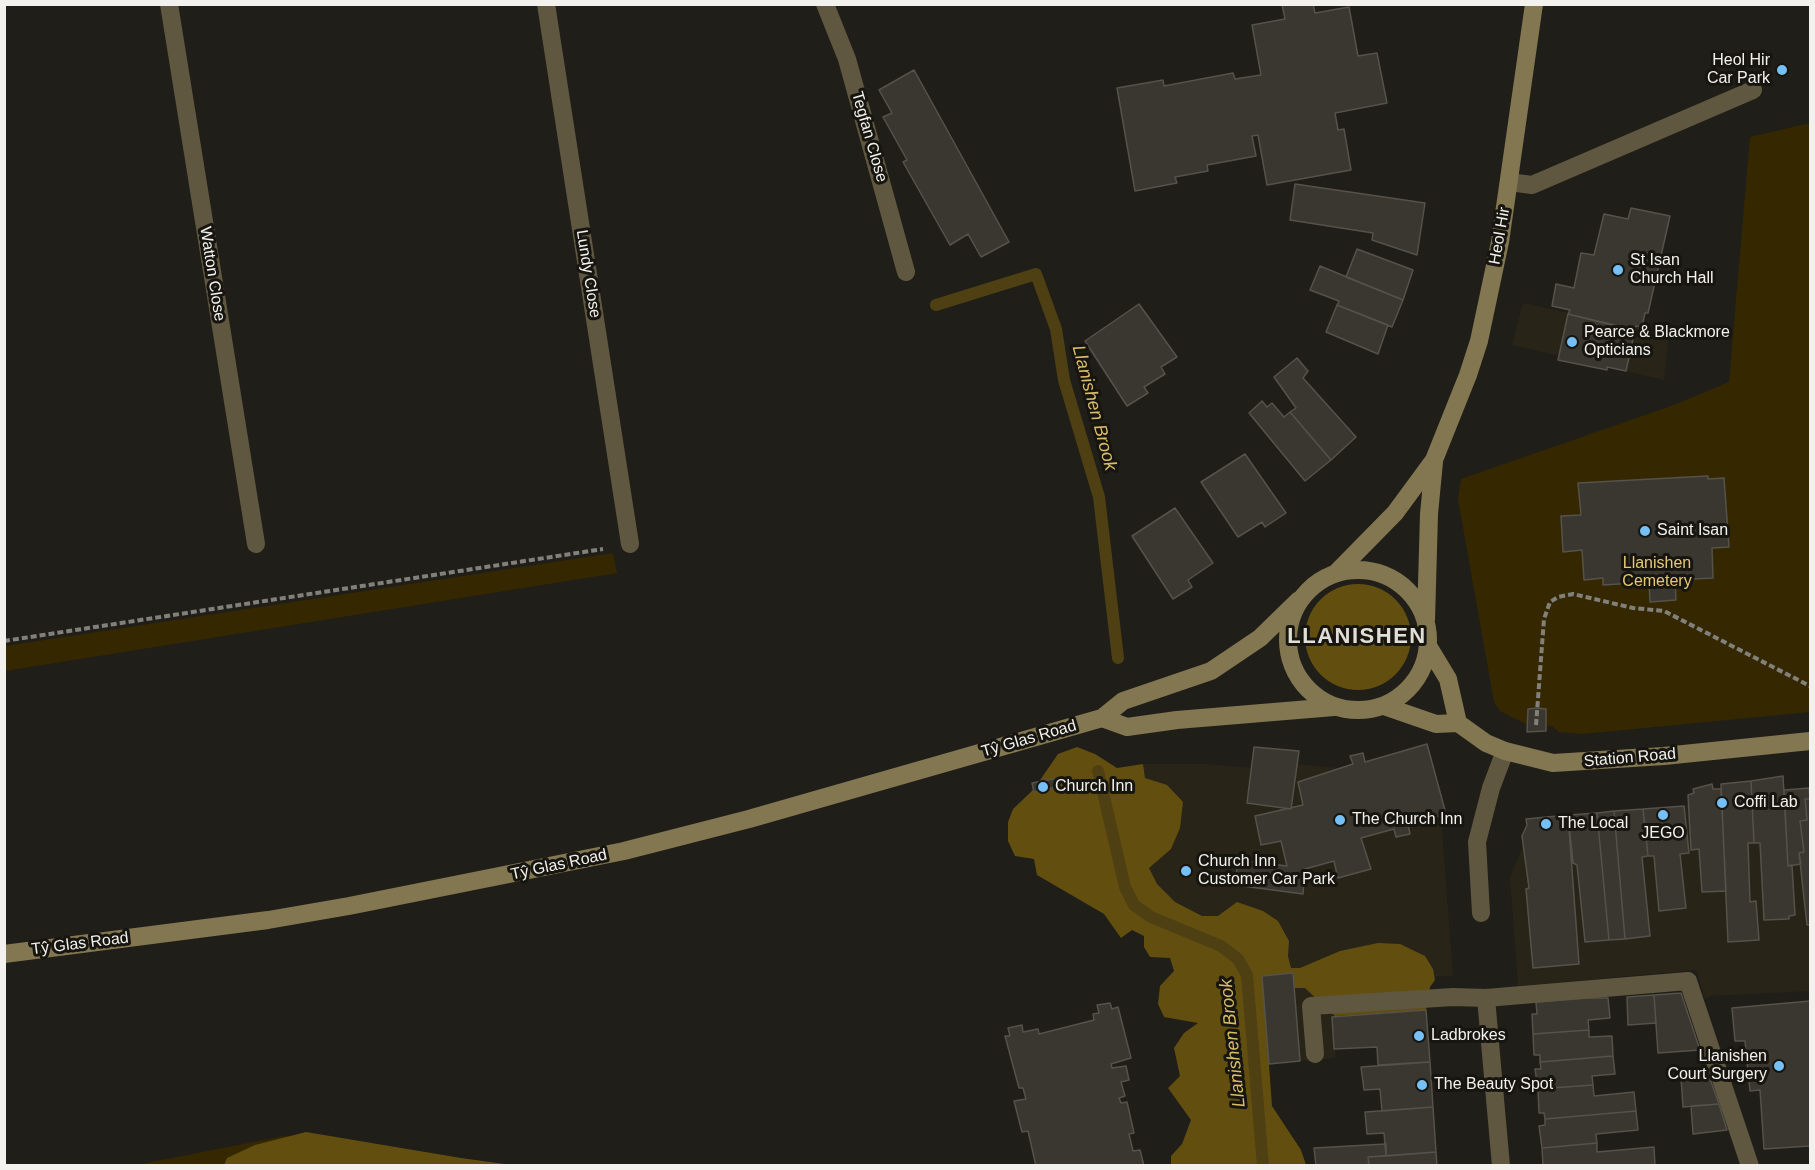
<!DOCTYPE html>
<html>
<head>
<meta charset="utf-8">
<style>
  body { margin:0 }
  #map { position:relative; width:1815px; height:1170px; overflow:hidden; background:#201e18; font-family:Arial,sans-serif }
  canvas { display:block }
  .frame { position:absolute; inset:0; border:6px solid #f3f1ed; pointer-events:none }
</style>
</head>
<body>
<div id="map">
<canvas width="1815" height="1170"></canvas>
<div class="frame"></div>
</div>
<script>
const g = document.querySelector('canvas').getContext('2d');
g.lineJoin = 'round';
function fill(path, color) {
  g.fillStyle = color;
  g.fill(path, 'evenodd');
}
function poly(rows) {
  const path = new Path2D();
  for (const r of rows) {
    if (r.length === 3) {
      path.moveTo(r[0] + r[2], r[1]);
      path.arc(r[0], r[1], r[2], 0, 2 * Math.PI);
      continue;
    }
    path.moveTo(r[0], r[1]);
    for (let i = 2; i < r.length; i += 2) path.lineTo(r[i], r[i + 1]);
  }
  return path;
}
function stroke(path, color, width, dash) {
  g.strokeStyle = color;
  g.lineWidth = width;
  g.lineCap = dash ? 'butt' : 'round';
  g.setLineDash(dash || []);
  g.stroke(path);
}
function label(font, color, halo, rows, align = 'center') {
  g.font = font + ' Arial,sans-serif';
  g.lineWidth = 6;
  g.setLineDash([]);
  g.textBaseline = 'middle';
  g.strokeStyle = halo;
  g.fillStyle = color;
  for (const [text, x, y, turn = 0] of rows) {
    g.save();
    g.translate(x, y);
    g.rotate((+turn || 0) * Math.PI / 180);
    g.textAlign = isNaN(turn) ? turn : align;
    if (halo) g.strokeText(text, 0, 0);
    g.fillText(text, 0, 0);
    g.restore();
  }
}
fill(poly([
  [1523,303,1669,334,1664,380,1512,345],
  [1427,744,1446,814,1441,815,1453,976,1424,977,1437,1165,1316,1165,1314,1148,1385,1144,1384,1133,1367,1134,1365,1112,1382,1111,1380,1089,1364,1090,1361,1067,1378,1065,1377,1047,1335,1049,1335,1058,1300,1061,1242,937,1175,902,1137,873,1149,810,1143,764,1209,764,1251,768,1254,747,1299,751,1298,764,1337,768,1352,764,1350,756,1363,753,1366,762],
  [1783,776,1785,790,1810,799,1810,991,1711,996,1705,999,1696,970,1518,986,1510,877,1523,846,1522,836,1527,825,1526,819,1688,805,1693,789,1712,784,1713,789,1720,789,1721,784]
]), '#292418');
fill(poly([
  [1810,123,1810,712,1582,734,1559,732,1552,726,1528,725,1500,711,1494,702,1458,499,1461,479,1674,405,1729,382,1750,137],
  [613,553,617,573,5,671,5,646],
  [284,1136,465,1165,131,1166]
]), '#352800');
fill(poly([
  [1358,637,53],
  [1077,747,1095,754,1117,768,1143,764,1145,778,1167,785,1183,802,1180,828,1171,849,1149,868,1157,884,1175,902,1202,916,1218,916,1237,902,1263,911,1278,921,1289,941,1288,956,1291,968,1300,968,1340,951,1378,943,1400,944,1425,956,1433,969,1435,980,1430,987,1426,1010,1335,1016,1305,988,1288,988,1265,1011,1272,1106,1301,1150,1306,1165,1171,1165,1171,1156,1182,1144,1191,1120,1168,1088,1180,1076,1174,1048,1184,1033,1198,1023,1164,1017,1158,1004,1160,986,1174,971,1170,958,1150,957,1144,947,1144,936,1132,930,1121,938,1104,914,1037,875,1034,859,1015,856,1008,841,1008,822,1013,809,1034,789,1058,754],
  [306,1132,461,1158,512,1165,224,1165,227,1158,255,1145]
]), '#624f10');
stroke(poly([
  [936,305,1036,274,1056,329,1064,380,1099,497,1118,658],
  [1098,771,1125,887,1134,905,1151,917,1221,946,1238,959,1247,975,1263,1166]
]), '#4e4012', 12);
const building = poly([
  [1282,4,1313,4,1315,13,1349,7,1358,56,1377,53,1387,103,1335,113,1338,130,1344,129,1351,170,1267,185,1258,135,1252,136,1256,156,1207,165,1208,171,1175,177,1177,183,1135,191,1117,88,1163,80,1164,86,1233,73,1235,79,1261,75,1252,25,1285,19,1282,4],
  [914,70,1009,242,981,257,968,234,950,245,903,162,907,160,883,117,892,113,879,90,914,70],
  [1295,184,1425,203,1417,255,1372,240,1373,233,1290,220,1295,184],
  [1631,208,1670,216,1648,313,1645,313,1642,327,1636,326,1635,330,1616,326,1568,314,1570,310,1552,306,1556,284,1574,288,1581,253,1594,255,1604,214,1628,219,1631,208],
  [1357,249,1413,270,1403,300,1346,277,1357,249],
  [1320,266,1403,300,1392,327,1337,305,1339,301,1310,290,1320,266],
  [1139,304,1177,357,1161,367,1165,374,1144,387,1148,393,1127,406,1085,341,1139,304],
  [1337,305,1388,325,1378,354,1326,332,1337,305],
  [1568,314,1635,330,1626,371,1607,367,1607,370,1558,360,1568,314],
  [1297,358,1308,371,1303,378,1356,437,1331,460,1290,412,1296,408,1274,377,1297,358],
  [1262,401,1267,407,1272,403,1284,417,1290,412,1331,460,1305,481,1249,413,1262,401],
  [1245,454,1286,513,1265,527,1262,522,1238,537,1201,482,1245,454],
  [1708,476,1708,479,1724,478,1729,547,1712,548,1713,578,1675,580,1676,600,1650,602,1649,582,1603,585,1603,578,1584,580,1582,550,1563,552,1561,516,1581,515,1578,483,1708,476],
  [1175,508,1213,563,1188,580,1192,587,1173,599,1132,536,1175,508],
  [1537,708,1546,709,1546,731,1527,732,1528,709,1537,708],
  [1427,744,1446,814,1408,825,1410,834,1396,837,1394,829,1361,838,1371,869,1338,878,1334,861,1305,869,1303,894,1235,885,1238,860,1287,866,1281,841,1261,845,1255,816,1303,805,1298,782,1353,764,1350,756,1363,753,1365,762,1427,744],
  [1254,747,1299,751,1291,809,1247,803,1254,747],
  [1783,776,1788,866,1792,865,1795,915,1789,916,1789,919,1764,920,1760,843,1754,843,1751,781,1783,776],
  [1054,779,1056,787,1034,792,1032,783,1054,779],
  [1751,781,1754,843,1748,843,1750,902,1756,901,1759,940,1728,942,1721,784,1751,781],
  [1712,784,1713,789,1721,789,1726,891,1702,892,1699,849,1691,850,1688,795,1694,793,1693,789,1712,784],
  [1809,788,1810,799,1805,799,1807,820,1800,821,1804,852,1799,853,1801,864,1788,866,1784,790,1809,788],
  [1805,799,1810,799,1810,925,1807,925,1799,853,1804,852,1800,821,1807,820,1805,799],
  [1684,806,1689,853,1680,854,1686,908,1659,911,1654,856,1648,856,1643,809,1684,806],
  [1643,809,1648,856,1642,857,1650,936,1625,939,1614,811,1643,809],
  [1614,811,1625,939,1609,940,1597,813,1614,811],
  [1597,813,1609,940,1585,942,1577,865,1573,863,1568,815,1597,813],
  [1568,815,1579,964,1533,968,1526,889,1529,888,1522,836,1527,825,1526,819,1568,815],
  [1293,973,1300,1061,1269,1064,1262,976,1293,973],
  [1681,993,1700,1050,1658,1053,1654,995,1681,993],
  [1654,995,1656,1023,1628,1025,1627,997,1654,995],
  [1588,998,1608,998,1610,1018,1588,1020,1589,1030,1533,1034,1532,1014,1537,1014,1536,1002,1588,998],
  [1810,1001,1810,1146,1764,1149,1760,1090,1750,1091,1745,1041,1735,1041,1732,1008,1810,1001],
  [1110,1003,1112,1009,1118,1007,1131,1058,1111,1064,1112,1068,1126,1066,1129,1080,1121,1082,1125,1096,1119,1098,1121,1103,1127,1102,1134,1133,1129,1134,1133,1151,1140,1150,1144,1166,1036,1166,1028,1131,1022,1132,1014,1101,1026,1099,1023,1088,1019,1088,1005,1036,1010,1036,1008,1028,1022,1025,1023,1032,1038,1029,1039,1034,1094,1020,1093,1014,1099,1013,1097,1005,1110,1003],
  [1426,1010,1430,1062,1378,1065,1377,1047,1334,1049,1332,1017,1426,1010],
  [1589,1030,1589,1037,1612,1036,1613,1056,1540,1062,1540,1055,1534,1055,1533,1034,1589,1030],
  [1613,1056,1615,1074,1592,1076,1593,1085,1538,1089,1535,1069,1541,1069,1540,1062,1613,1056],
  [1430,1062,1433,1107,1382,1111,1380,1089,1364,1090,1361,1067,1430,1062],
  [1709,1076,1719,1104,1683,1107,1681,1078,1709,1076],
  [1593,1085,1594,1096,1634,1092,1636,1111,1545,1119,1544,1113,1539,1113,1538,1089,1593,1085],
  [1719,1104,1727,1130,1693,1134,1691,1106,1719,1104],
  [1433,1107,1436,1152,1386,1156,1384,1133,1367,1134,1365,1112,1433,1107],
  [1636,1111,1638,1130,1596,1134,1597,1143,1542,1148,1539,1126,1545,1125,1545,1119,1636,1111],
  [1597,1143,1597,1152,1654,1147,1655,1166,1543,1166,1542,1148,1597,1143],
  [1386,1144,1386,1156,1368,1157,1369,1166,1316,1166,1314,1148,1386,1144],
  [1436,1152,1437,1166,1369,1166,1368,1157,1436,1152]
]);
fill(building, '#3a3730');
stroke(building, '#55524b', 1.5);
stroke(poly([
  [4,641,603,549],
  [1536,725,1544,619,1550,602,1558,597,1573,594,1633,608,1664,611,1810,686]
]), '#82807b', 4, [6, 3]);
stroke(poly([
  [1509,182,1532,185,1753,90],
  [1315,1054,1311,1006,1453,997,1486,998,1688,981,1750,1166]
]), '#5f5740', 18);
stroke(poly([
  [169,4,256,544],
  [546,4,630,544],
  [825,4,847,59,906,272],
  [1481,913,1477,842,1491,788,1505,751],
  [1486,998,1501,1166]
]), '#5f5740', 18);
stroke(poly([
  [1358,640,70],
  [1337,572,1395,513,1434,460,1468,375,1479,341,1500,242,1534,4],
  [1426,620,1429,514,1434,462],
  [1428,646,1448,679,1458,723],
  [1384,706,1436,724,1458,723,1486,743,1505,751,1553,763,1664,756,1810,741],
  [1102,718,1127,727,1177,720,1334,707],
  [4,954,268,920,349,906,624,851,749,819,1102,718,1123,701,1211,671,1260,638,1299,600]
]), '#837751', 18);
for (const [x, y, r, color] of [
  [1782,70,6,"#75c0f6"],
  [1618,270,6,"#75c0f6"],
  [1572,342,6,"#75c0f6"],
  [1645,531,6,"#75c0f6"],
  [1043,787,6,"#75c0f6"],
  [1722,803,6,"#75c0f6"],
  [1663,815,6,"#75c0f6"],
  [1340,820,6,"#75c0f6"],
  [1546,824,6,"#75c0f6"],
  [1186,871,6,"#75c0f6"],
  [1419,1036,6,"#75c0f6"],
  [1779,1066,6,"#75c0f6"],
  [1422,1085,6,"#75c0f6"]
]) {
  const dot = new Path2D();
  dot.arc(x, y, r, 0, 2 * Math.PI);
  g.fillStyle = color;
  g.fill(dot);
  stroke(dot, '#17150f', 2);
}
label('16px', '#f3f1ed', '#17150f', [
  ["Heol Hir",1770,61,"right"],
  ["Car Park",1770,79,"right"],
  ["St Isan",1630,261],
  ["Church Hall",1630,279],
  ["Pearce & Blackmore",1584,333],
  ["Opticians",1584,351],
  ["Saint Isan",1657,531],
  ["Church Inn",1055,787],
  ["Coffi Lab",1734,803],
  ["The Church Inn",1352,820],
  ["The Local",1558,824],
  ["JEGO",1663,834,"center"],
  ["Church Inn",1198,862],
  ["Customer Car Park",1198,880],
  ["Ladbrokes",1431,1036],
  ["Llanishen",1767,1057,"right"],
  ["Court Surgery",1767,1075,"right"],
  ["The Beauty Spot",1434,1085]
], 'left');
label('16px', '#f3f1ed', '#17150f', [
  ["Tegfan Close",869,137,74],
  ["Heol Hir",1500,236,-80],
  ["Watton Close",212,274,81],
  ["Lundy Close",588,274,81],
  ["Tŷ Glas Road",1029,739,-16],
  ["Station Road",1630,758,-5],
  ["Tŷ Glas Road",559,865,-12],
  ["Tŷ Glas Road",80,944,-7]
]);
label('16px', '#e6c972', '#17150f', [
  ["Llanishen",1657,564],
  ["Cemetery",1657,582]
]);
label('italic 18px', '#dabd67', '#17150f', [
  ["Llanishen Brook",1094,408,75],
  ["Llanishen Brook",1233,1043,-96]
]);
g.letterSpacing = '1.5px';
label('bold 22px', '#e0ded5', '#17150f', [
  ["LLANISHEN",1357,637]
]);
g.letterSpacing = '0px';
</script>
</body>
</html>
